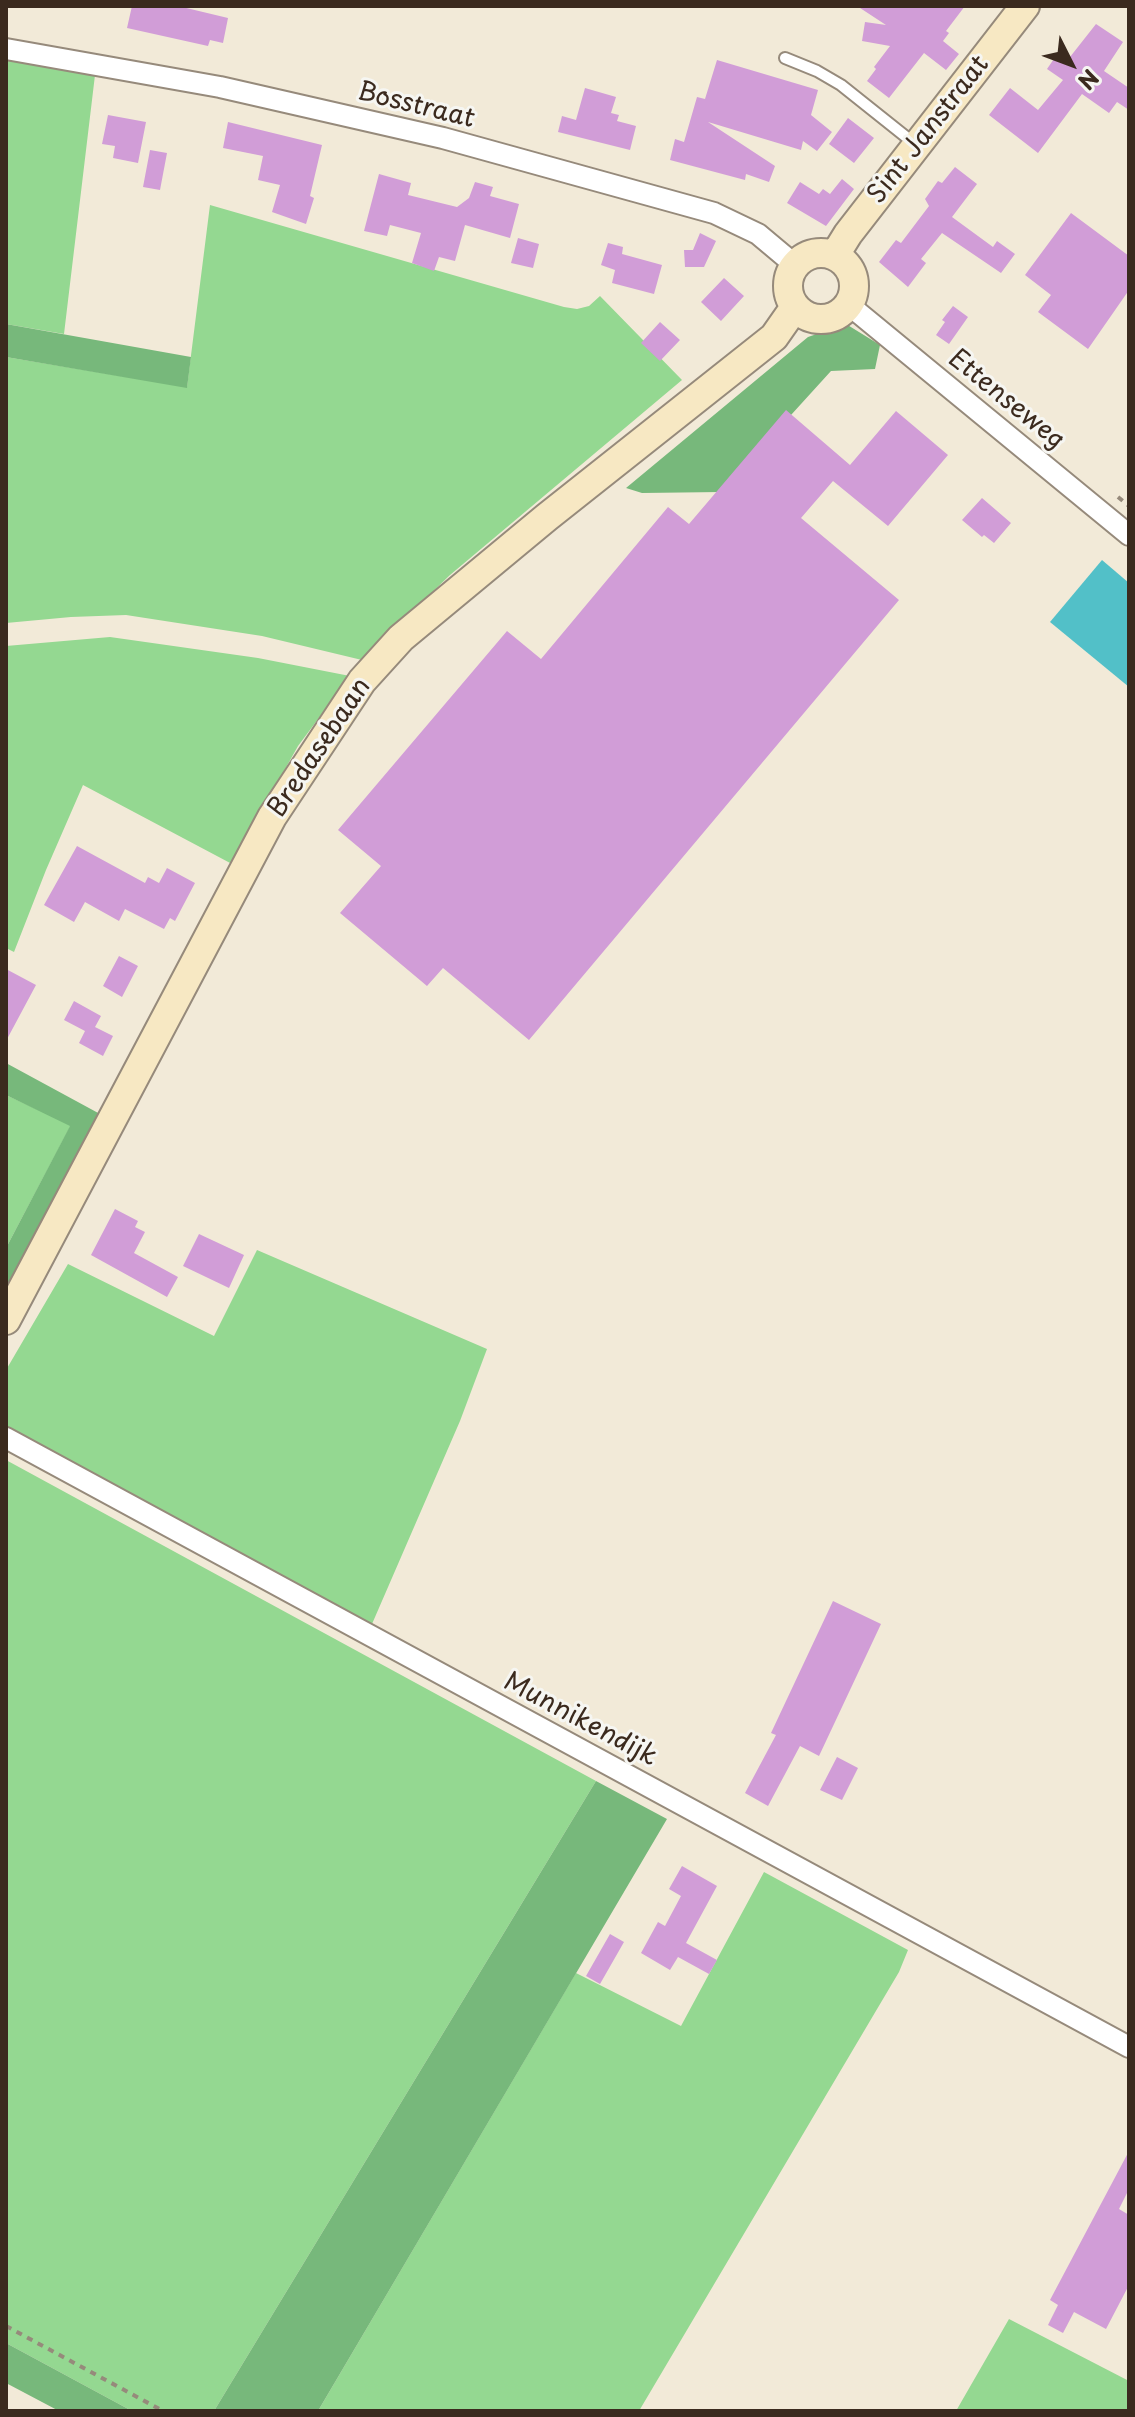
<!DOCTYPE html>
<html>
<head>
<meta charset="utf-8">
<style>
  body { margin:0 }
  #map { position:relative; width:1135px; height:2417px; overflow:hidden; background:#f2ead8; font-family:"Playpen Sans",sans-serif }
  canvas { display:block }
  .frame { position:absolute; inset:0; border:8px solid #3b2a1e; pointer-events:none }
  .north { position:absolute; left:1031px; top:24px; width:80px; height:80px; -webkit-text-stroke:6px #f6f6f2; paint-order:stroke; rotate:132deg; font-size:22px; font-weight:700; line-height:32px; text-align:center; color:#3b2a1e }
  .north::after { content:''; display:block; margin:auto; width:28px; height:36px; background:#3b2a1e; clip-path:polygon(50% 0,100% 100%,50% 72%,0 100%) }
</style>
</head>
<body>
<div id="map">
<canvas width="1135" height="2417"></canvas>
<div class="frame"></div>
<div class="north">N</div>
</div>
<script>
const g = document.querySelector('canvas').getContext('2d');
g.lineJoin = 'round';
function fill(path, color) {
  g.fillStyle = color;
  g.fill(path, 'evenodd');
}
function poly(rows) {
  const path = new Path2D();
  for (const r of rows) {
    if (r.length === 3) {
      path.moveTo(r[0] + r[2], r[1]);
      path.arc(r[0], r[1], r[2], 0, 2 * Math.PI);
      continue;
    }
    path.moveTo(r[0], r[1]);
    for (let i = 2; i < r.length; i += 2) path.lineTo(r[i], r[i + 1]);
  }
  return path;
}
function stroke(path, color, width, dash) {
  g.strokeStyle = color;
  g.lineWidth = width;
  g.lineCap = dash ? 'butt' : 'round';
  g.setLineDash(dash || []);
  g.stroke(path);
}
function label(font, color, halo, rows, align = 'center') {
  g.font = font + ' "Playpen Sans",sans-serif';
  g.lineWidth = 6;
  g.setLineDash([]);
  g.textBaseline = 'middle';
  g.strokeStyle = halo;
  g.fillStyle = color;
  for (const [text, x, y, turn = 0] of rows) {
    g.save();
    g.translate(x, y);
    g.rotate((+turn || 0) * Math.PI / 180);
    g.textAlign = isNaN(turn) ? turn : align;
    if (halo) g.strokeText(text, 0, 0);
    g.fillText(text, 0, 0);
    g.restore();
  }
}
fill(poly([
  [6,57,95,75,64,334,6,324],
  [210,205,564,307,577,309,589,306,600,296,682,380,450,575,362,660,262,636,126,615,71,617,6,623,6,357,187,387],
  [110,637,258,658,350,676,298,746,232,864,83,785,46,870,14,952,6,948,6,646],
  [6,1095,71,1125,6,1248],
  [257,1250,487,1349,460,1421,372,1624,6,1429,6,1370,68,1264,214,1336],
  [6,1460,596,1781,214,2411,132,2411,6,2343],
  [764,1872,908,1950,899,1972,639,2411,318,2411,576,1973,681,2026],
  [1009,2319,1129,2381,1129,2411,956,2411]
]), '#94d891');
fill(poly([
  [6,324,191,357,187,388,6,357],
  [846,324,880,345,875,369,831,371,721,492,642,493,626,488,808,337],
  [6,1063,100,1114,6,1291,6,1248,70,1126,6,1095],
  [596,1781,667,1819,318,2411,214,2411],
  [6,2343,132,2411,59,2411,6,2383]
]), '#77b87b');
fill(poly([
  [1102,560,1129,583,1129,687,1050,622]
]), '#52c0c8');
fill(poly([
  [132,6,178,6,228,18,223,43,210,40,208,46,127,28],
  [857,6,965,6,946,31,949,33,943,41,959,54,946,70,924,53,889,98,867,81,876,69,874,67,890,46,862,41,865,22,886,25],
  [1096,24,1123,42,1104,71,1129,88,1129,110,1117,102,1109,113,1082,94,1038,153,989,115,1010,88,1038,110,1063,80,1047,69,1060,50,1070,57],
  [717,60,818,90,811,115,832,132,817,151,803,141,801,150,708,122,775,166,769,182,746,174,745,180,670,160,675,139,684,142,697,97,705,99],
  [585,88,616,97,611,113,619,115,617,121,636,126,630,150,558,132,562,116,576,120],
  [108,115,146,122,138,163,113,158,115,146,102,144],
  [848,118,874,138,854,163,829,144],
  [228,122,322,145,310,196,314,198,306,224,272,212,280,185,258,180,263,156,223,148],
  [150,150,167,153,160,190,143,187],
  [955,167,977,184,952,217,993,247,997,241,1015,254,1001,273,942,233,921,259,926,263,908,287,879,262,896,240,901,243,929,206,925,199,938,181,942,183],
  [379,174,411,183,408,195,457,207,469,198,475,182,493,187,490,196,519,204,510,238,465,225,455,261,439,257,434,271,412,263,421,233,390,225,387,236,364,231],
  [842,179,854,189,826,226,787,203,800,182,819,194,823,189,830,194],
  [1071,213,1129,256,1129,290,1088,349,1038,312,1051,295,1025,275],
  [700,233,716,241,704,267,685,267,684,250,693,250],
  [518,238,539,244,533,268,511,263],
  [608,243,623,247,622,254,662,265,654,294,612,283,615,270,601,265],
  [724,278,744,296,721,321,701,302],
  [953,306,968,317,949,344,936,335,945,322,942,320],
  [660,322,680,340,660,361,641,343],
  [786,410,850,465,896,411,948,455,888,526,833,481,801,518,899,600,529,1040,443,968,427,986,340,913,381,866,338,830,507,631,541,659,668,507,689,524],
  [982,498,1011,523,994,543,984,535,982,537,962,520],
  [77,846,145,883,148,877,159,883,167,868,195,883,175,921,170,918,164,929,125,909,119,921,85,902,74,922,44,905],
  [119,956,138,966,122,997,103,986],
  [6,969,36,985,6,1041],
  [74,1001,101,1016,95,1027,113,1036,103,1056,79,1043,85,1031,64,1020],
  [115,1209,138,1221,135,1227,145,1232,134,1253,178,1277,167,1297,91,1255],
  [199,1234,244,1255,229,1288,183,1266],
  [833,1601,881,1624,819,1756,800,1746,768,1806,745,1793,776,1735,771,1733],
  [837,1757,858,1768,842,1800,820,1790],
  [682,1866,717,1886,686,1943,717,1960,709,1974,678,1957,670,1970,641,1953,658,1922,665,1926,681,1896,669,1889],
  [610,1934,624,1942,600,1984,586,1976],
  [1129,2151,1129,2189,1119,2209,1129,2215,1129,2285,1106,2329,1074,2312,1063,2333,1048,2325,1058,2305,1050,2300]
]), '#d19dd7');
const lane = poly([
  [785,58,817,71,841,85,915,144]
]);
const street = poly([
  [6,49,220,87,443,138,714,213,758,234,795,265],
  [849,305,1129,535],
  [6,1438,1129,2047]
]);
const secondary = poly([
  [821,286,33],
  [835,255,848,234,1025,6],
  [6,1320,272,817,362,681,401,638,547,517,774,337,795,307]
]);
stroke(lane, '#968a7b', 14);
stroke(street, '#968a7b', 24);
stroke(secondary, '#968a7b', 32);
stroke(poly([
  [1118,497,1129,506],
  [6,2326,163,2411]
]), '#968a7b', 4, [6, 6]);
stroke(lane, '#fff', 10);
stroke(street, '#fff', 20);
stroke(secondary, '#f7e8c3', 28);
label('26px', '#3b2a1e', '#f6f6f2', [
  ["Bosstraat",416,106,14],
  ["Sint Janstraat",929,130,-52],
  ["Ettenseweg",1006,400,39],
  ["Bredasebaan",320,748,-56],
  ["Munnikendijk",580,1720,28]
]);
</script>
</body>
</html>
